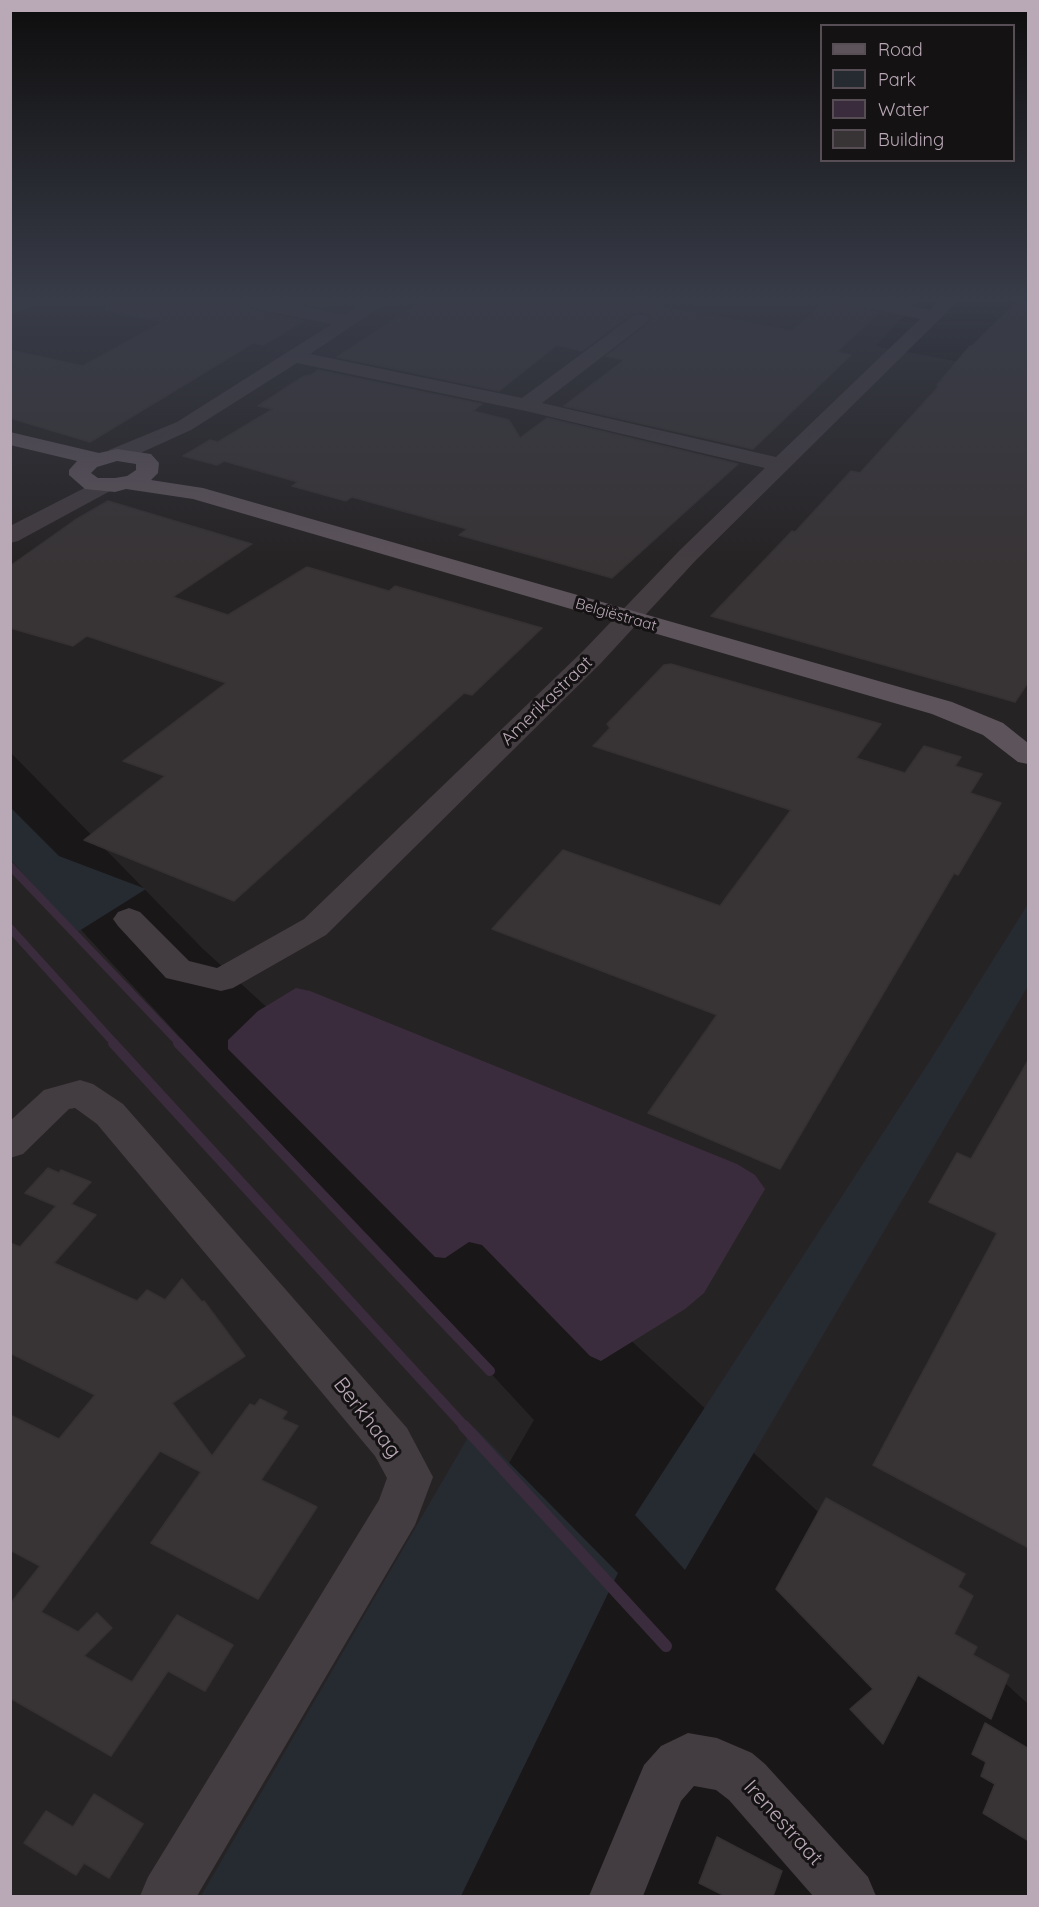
<!DOCTYPE html>
<html>
<head>
<meta charset="utf-8">
<style>
  body { margin:0 }
  #map { position:relative; width:1039px; height:1907px; overflow:hidden; background:#191718; font-family:Quicksand,sans-serif }
  canvas { display:block }
  .frame { position:absolute; inset:0; border:12px solid #b9a8b6; pointer-events:none }
  .legend { position:absolute; left:820px; top:24px; width:195px; height:138px; box-sizing:border-box; background:#141213; border:2px solid #564e54; margin:0; padding:8px 10px; list-style:none; font-size:18px; color:#b9a8b6 }
  .legend li { display:flex; align-items:center; gap:12px; height:30px }
  .legend b { width:30px; border:2px solid #564e54 }
</style>
</head>
<body>
<div id="map">
<canvas width="1039" height="1907"></canvas>
<div class="frame"></div>
<ul class="legend">
<li><b style="height:8px;background:#5d535b"></b>Road</li>
<li><b style="height:16px;background:#262a31"></b>Park</li>
<li><b style="height:16px;background:#3b2c3d"></b>Water</li>
<li><b style="height:16px;background:#383436"></b>Building</li>
</ul>
</div>
<script>
const g = document.querySelector('canvas').getContext('2d');
g.lineJoin = 'round';
function fill(path, color) {
  g.fillStyle = color;
  g.fill(path, 'evenodd');
}
function poly(rows) {
  const path = new Path2D();
  for (const r of rows) {
    path.moveTo(r[0], r[1]);
    for (let i = 2; i < r.length; i += 2) path.lineTo(r[i], r[i + 1]);
  }
  return path;
}
function stroke(path, color, width, dash) {
  g.strokeStyle = color;
  g.lineWidth = width;
  g.lineCap = dash ? 'butt' : 'round';
  g.setLineDash(dash || []);
  g.stroke(path);
}
function label(font, color, halo, rows, align = 'center') {
  g.font = font + ' Quicksand,sans-serif';
  g.lineWidth = 6;
  g.setLineDash([]);
  g.textBaseline = 'middle';
  g.strokeStyle = halo;
  g.fillStyle = color;
  for (const [text, x, y, turn = 0] of rows) {
    g.save();
    g.translate(x, y);
    g.rotate((+turn || 0) * Math.PI / 180);
    g.textAlign = isNaN(turn) ? turn : align;
    if (halo) g.strokeText(text, 0, 0);
    g.fillText(text, 0, 0);
    g.restore();
  }
}
fill(poly([
  [10,299,919,299,876,346,1028,375,1028,1704,203,949,11,753],
  [10,853,534,1420,258,1896,11,1896]
]), '#262324');
fill(poly([
  [10,807,59,856,146,889,76,933,11,860],
  [1028,904,1028,986,685,1570,635,1515,931,1059],
  [474,1427,618,1573,461,1896,201,1896]
]), '#262a31');
fill(poly([
  [296,988,310,991,737,1164,755,1175,765,1189,704,1293,685,1309,601,1361,590,1356,482,1245,469,1242,445,1258,435,1257,228,1049,228,1040,258,1011]
]), '#3b2c3d');
stroke(poly([
  [10,866,180,1044],
  [10,928,115,1044]
]), '#3b2c3d', 8);
stroke(poly([
  [113,1043,466,1428],
  [178,1043,490,1371]
]), '#3b2c3d', 10);
stroke(poly([
  [464,1426,666,1646]
]), '#3b2c3d', 12);
const building = poly([
  [107,299,238,299,242,305,260,312,303,321,263,345,253,343,90,442,10,418,10,350,83,366,163,322,106,310,107,299],
  [279,299,338,299,323,308,279,299],
  [426,299,620,299,792,331,827,301,879,312,837,352,851,355,753,449,564,406,624,360,606,356,648,324,651,319,646,313,633,313,582,351,557,345,499,391,337,357,426,299],
  [1020,299,1029,299,1029,681,1015,702,711,616,792,531,795,532,851,471,860,473,939,386,937,385,970,346,972,346,1020,299],
  [318,370,482,404,473,411,509,420,520,438,547,418,738,464,612,578,459,535,467,529,352,497,346,501,292,486,298,482,224,461,217,465,183,456,210,440,218,442,273,409,258,406,304,376,311,375,318,370],
  [108,501,252,544,173,597,228,615,307,567,389,591,395,586,542,628,472,695,464,693,234,901,84,840,165,776,123,761,226,683,87,636,73,646,10,628,10,566,75,520,108,501],
  [671,664,881,724,856,758,905,773,924,746,961,757,955,766,982,774,970,793,1001,803,958,875,954,873,780,1169,648,1113,717,1015,492,929,563,850,720,906,791,810,593,746,610,728,607,724,664,665,671,664],
  [1029,1059,1029,1548,873,1465,997,1233,929,1202,957,1153,971,1159,1029,1059],
  [48,1168,59,1173,61,1170,91,1182,71,1204,96,1215,54,1263,137,1301,147,1290,165,1300,182,1279,202,1302,204,1301,245,1356,172,1403,212,1456,250,1404,255,1406,260,1399,287,1412,282,1419,298,1426,261,1480,317,1507,258,1599,151,1543,201,1472,160,1451,41,1612,78,1632,97,1613,112,1628,84,1656,132,1682,177,1615,233,1645,205,1691,168,1671,111,1756,10,1698,10,1604,40,1566,10,1550,10,1415,59,1439,95,1395,10,1353,10,1243,20,1247,56,1206,25,1193,48,1168],
  [826,1498,965,1574,958,1587,973,1596,954,1634,977,1647,973,1655,1009,1675,991,1719,918,1675,883,1744,850,1709,873,1689,776,1589,826,1498],
  [985,1723,1029,1749,1029,1841,983,1813,995,1784,981,1776,986,1762,972,1754,985,1723],
  [94,1794,143,1824,109,1878,84,1863,76,1875,24,1843,46,1811,73,1827,94,1794],
  [717,1837,782,1871,773,1896,725,1896,699,1883,717,1837]
]);
fill(building, '#383436');
stroke(building, '#353133', 1.5);
fill(poly([
  [17,299,41,299,38,303,10,315,10,303,17,299],
  [240,299,266,299,345,315,370,299,392,299,310,354,522,398,634,315,646,315,649,319,646,323,542,403,776,457,920,319,851,304,842,299,879,299,930,310,940,299,960,299,696,560,601,663,326,935,233,988,221,991,166,978,118,926,113,919,118,912,129,908,140,912,189,961,217,968,304,919,583,651,680,550,765,468,526,411,297,363,191,430,125,460,117,461,109,460,106,455,109,450,177,422,332,324,261,310,243,303,240,299],
  [104,478,112,480,115,485,112,490,18,541,10,543,10,526,104,478],
  [80,1080,93,1084,123,1104,407,1428,433,1477,415,1525,197,1896,140,1896,148,1877,379,1500,387,1478,375,1456,97,1124,75,1108,69,1109,23,1154,10,1158,10,1121,44,1090,80,1080],
  [688,1733,717,1738,752,1753,765,1764,868,1877,876,1896,813,1896,729,1800,716,1790,694,1786,681,1801,643,1896,589,1896,644,1765,661,1746,688,1733]
]), '#433c41');
fill(poly([
  [10,432,99,453,117,449,151,454,159,463,158,473,151,480,203,488,952,702,1003,723,1028,743,1028,764,1018,762,983,735,932,714,193,499,126,489,115,492,85,489,69,475,69,470,77,461,10,445,10,432],
  [117,461,136,464,136,470,127,476,115,478,98,478,91,473,97,467,117,461]
]), '#5d535b');
const sky = g.createLinearGradient(0, 0, 0, 566);
sky.addColorStop(0, '#0e0d0d');
sky.addColorStop(0.53, '#383c48');
sky.addColorStop(1, '#383c4800');
g.fillStyle = sky;
g.fillRect(0, 0, 1039, 566);
label('15px', '#b9a8b6', '#141213', [
  ["Belgiëstraat",616,615,16]
]);
label('18px', '#b9a8b6', '#141213', [
  ["Amerikastraat",547,701,-44]
]);
label('21px', '#b9a8b6', '#141213', [
  ["Berkhaag",367,1418,52],
  ["Irenestraat",783,1823,48]
]);
</script>
</body>
</html>
